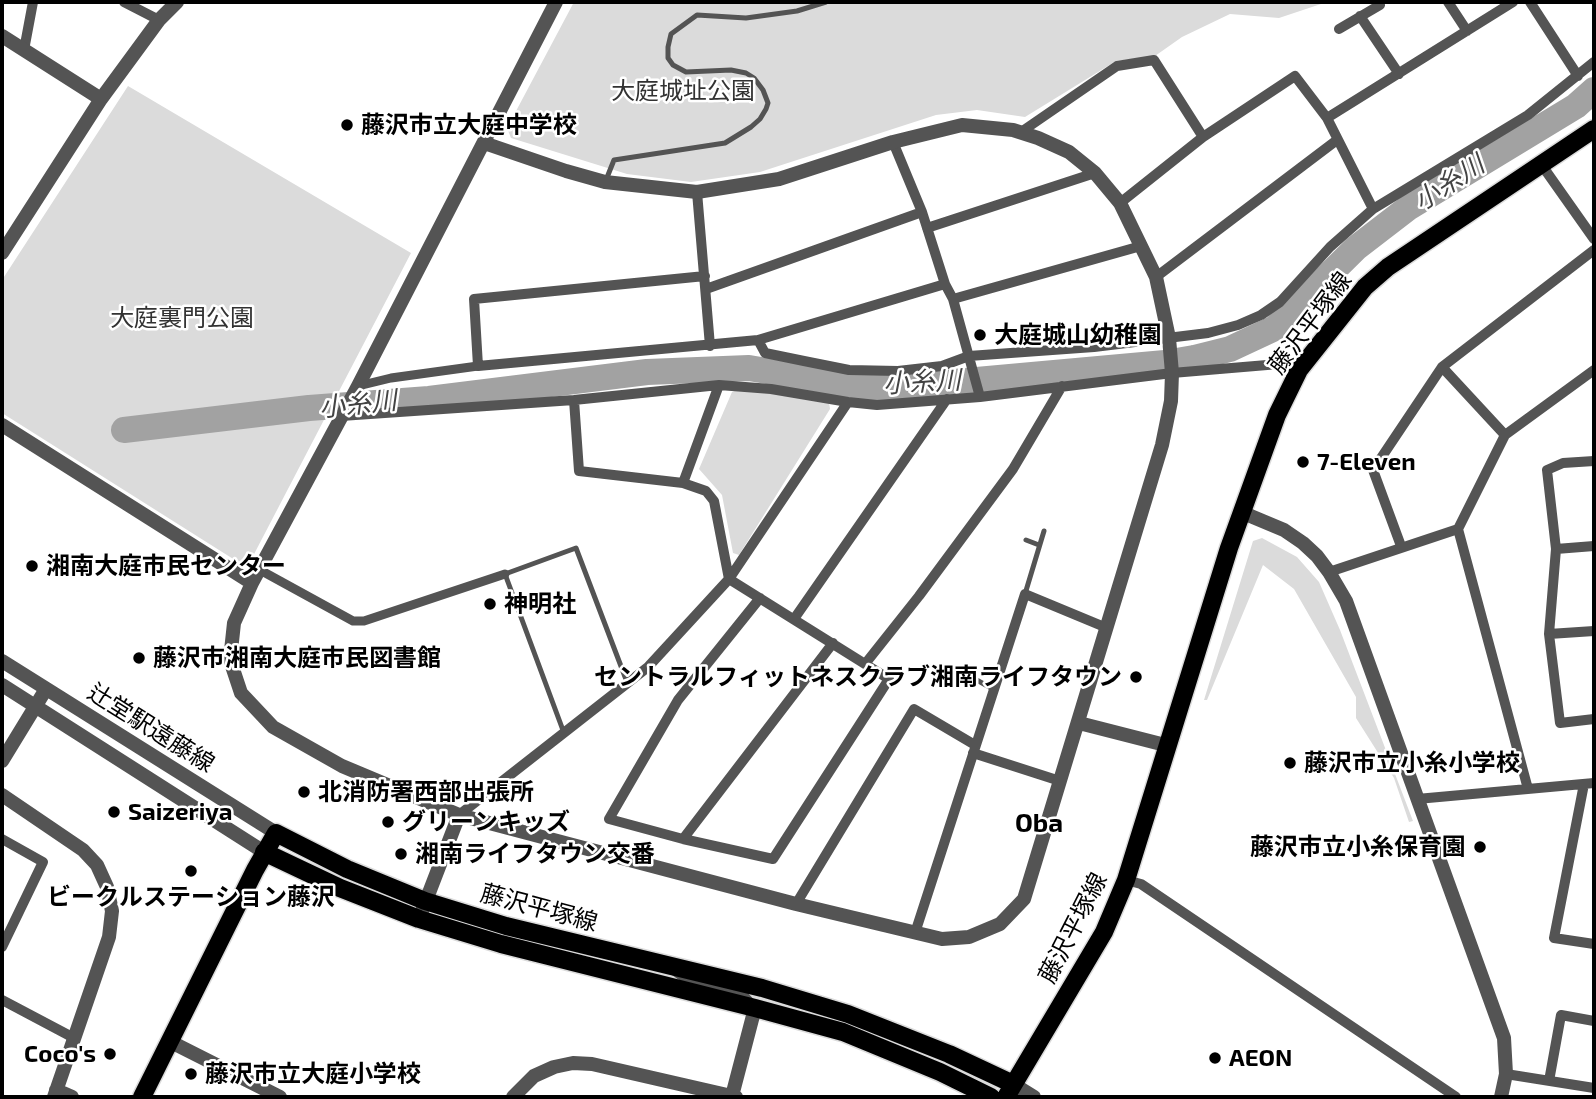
<!DOCTYPE html>
<html>
<head>
<meta charset="utf-8">
<style>
  body { margin:0 }
  #map { position:relative; width:1596px; height:1099px; overflow:hidden; background:#fff; font-family:"Exo 2",sans-serif }
  canvas { display:block }
  .frame { position:absolute; inset:0; border:4px solid #000; pointer-events:none }
</style>
</head>
<body>
<div id="map">
<canvas width="1596" height="1099"></canvas>
<div class="frame"></div>
</div>
<script>
const g = document.querySelector('canvas').getContext('2d');
g.lineJoin = 'round';
function fill(path, color) {
  g.fillStyle = color;
  g.fill(path, 'evenodd');
}
function poly(rows) {
  const path = new Path2D();
  for (const r of rows) {
    path.moveTo(r[0], r[1]);
    for (let i = 2; i < r.length; i += 2) path.lineTo(r[i], r[i + 1]);
  }
  return path;
}
function stroke(path, color, width, dash) {
  g.strokeStyle = color;
  g.lineWidth = width;
  g.lineCap = dash ? 'butt' : 'round';
  g.setLineDash(dash || []);
  g.stroke(path);
}
function label(font, color, halo, rows, align = 'center') {
  g.font = font + ' "Exo 2","Noto Sans JP",sans-serif';
  g.lineWidth = 5;
  g.setLineDash([]);
  g.textBaseline = 'middle';
  g.strokeStyle = halo;
  g.fillStyle = color;
  for (const [text, x, y, turn = 0] of rows) {
    g.save();
    g.translate(x, y);
    g.rotate((+turn || 0) * Math.PI / 180);
    g.textAlign = isNaN(turn) ? turn : align;
    if (halo) g.strokeText(text, 0, 0);
    g.fillText(text, 0, 0);
    g.restore();
  }
}
fill(poly([
  [574,2,1327,2,1279,18,1230,14,1182,37,1155,56,1116,61,1025,117,977,110,936,115,760,172,691,182,627,174,511,138,507,128],
  [128,86,411,253,252,558,238,562,2,413,2,280],
  [739,389,829,402,830,409,739,555,733,553,722,495,699,469,732,392],
  [1262,538,1297,557,1319,582,1340,630,1413,821,1409,822,1394,778,1356,718,1356,697,1294,589,1263,565,1207,700,1204,700,1253,541]
]), '#dbdbdb');
stroke(poly([
  [124,430,309,408,429,399,647,372,749,368,867,388,888,388,1165,363,1194,358,1230,349,1275,328,1356,248,1408,208,1576,106,1594,90]
]), '#a2a2a2', 26);
const primary = poly([
  [264,852,340,888,419,919,501,944,755,1008,843,1032,940,1072,991,1097],
  [142,1097,255,870,276,833,347,869,425,901,506,926,762,988,848,1014,949,1054,1013,1084],
  [1006,1097,1104,932,1126,880,1229,548,1277,415,1299,370,1365,287,1388,267,1594,129]
]);
stroke(primary, '#dbdbdb', 21);
stroke(poly([
  [606,180,614,160,725,143,751,127,760,119,766,109,768,103,763,90,754,78,746,73,731,70,686,72,673,65,668,58,668,47,671,34,697,15,746,18,797,11,826,2],
  [1026,540,1039,545],
  [1025,594,1044,531],
  [953,667,993,689],
  [564,733,505,574,576,548,627,682]
]), '#545454', 5);
stroke(poly([
  [358,386,391,378,478,366],
  [260,570,353,621,364,621,505,574]
]), '#545454', 9);
stroke(poly([
  [124,2,159,20],
  [1448,2,1467,31],
  [1530,2,1578,76],
  [1360,16,1399,74],
  [1339,29,1380,5],
  [24,50,33,2],
  [1327,118,1513,2],
  [1021,132,1117,66,1154,60,1203,137],
  [893,142,922,212,945,284,953,299,980,397],
  [1541,164,1594,239],
  [697,192,710,346],
  [1120,203,1203,137,1295,76,1327,118,1373,209],
  [927,228,1095,173],
  [705,276,474,299,478,366,758,340,765,353,804,361,849,370,898,371,942,366,969,356,1094,347,1208,333,1238,325,1261,315,1280,302,1330,247,1373,209,1528,115,1594,62],
  [1156,277,1337,140],
  [706,289,922,212],
  [953,299,1141,246],
  [758,340,945,284],
  [1442,367,1505,435],
  [574,400,579,471,683,483,706,491,714,501,729,579,889,679,773,859,683,839,609,819,678,700,760,598],
  [341,416,574,400,719,385,771,389,848,402,877,405,980,397,1172,373,1279,364,1299,370],
  [1594,461,1563,463,1547,470,1556,549,1549,634,1560,723,1594,719],
  [683,483,719,385],
  [1401,546,1373,470,1442,367,1594,250],
  [1556,549,1594,546],
  [1329,572,1458,529],
  [794,619,947,399],
  [1549,634,1594,631],
  [865,664,919,596,1013,469,1062,386],
  [973,753,1060,781],
  [1584,784,1554,938,1594,944],
  [1528,789,1458,529,1505,435,1594,370],
  [1417,799,1594,783],
  [459,815,648,667,729,579,848,402],
  [2,839,43,862,2,947],
  [683,839,833,643],
  [1126,880,1141,884,1456,1097],
  [796,904,914,709,975,745],
  [915,933,1025,594,1107,628],
  [675,971,686,979,740,992,753,1006],
  [2,1000,74,1038],
  [1506,1074,1594,1088],
  [1549,1081,1561,1015,1594,1021]
]), '#545454', 10);
stroke(poly([
  [2,36,101,99],
  [484,143,566,171,605,182,697,192,779,179,893,142,962,125,1013,130,1038,138,1069,152,1095,173,1120,203,1156,277,1169,338,1172,373,1171,401,1162,445,1024,899,1000,924,969,937,942,939,796,904,459,815,342,766,273,727,241,693,230,660,234,623,252,583,358,386,556,2],
  [2,253,101,99,159,20,177,2],
  [2,425,252,583],
  [1241,512,1284,530,1303,543,1317,556,1329,572,1346,601,1504,1038,1506,1074,1501,1097],
  [2,661,276,833],
  [2,685,264,852],
  [1079,723,1169,746],
  [2,761,46,689],
  [2,795,83,850,97,865,107,887,112,911,109,937,54,1097],
  [422,911,459,815],
  [169,1041,280,1097],
  [1013,1084,1034,1097],
  [56,1090,72,1097],
  [732,1096,755,1008],
  [513,1097,534,1076,554,1067,573,1063,592,1064,736,1097]
]), '#545454', 14);
stroke(primary, '#000', 18);
for (const [x, y, r, color] of [
  [347,125,7,"#000"],
  [980,335,7,"#000"],
  [1303,462,7,"#000"],
  [32,566,7,"#000"],
  [490,604,7,"#000"],
  [139,658,7,"#000"],
  [1136,677,7,"#000"],
  [1290,763,7,"#000"],
  [304,792,7,"#000"],
  [114,812,7,"#000"],
  [388,822,7,"#000"],
  [1480,847,7,"#000"],
  [401,854,7,"#000"],
  [191,871,7,"#000"],
  [110,1054,7,"#000"],
  [1215,1058,7,"#000"],
  [191,1074,7,"#000"]
]) {
  const dot = new Path2D();
  dot.arc(x, y, r, 0, 2 * Math.PI);
  g.fillStyle = color;
  g.fill(dot);
  stroke(dot, '#fff', 2.5);
}
label('24px', '#323232', '#fff', [
  ["大庭城址公園",683,91],
  ["大庭裏門公園",182,318]
]);
label('bold 24px', '#000', '#fff', [
  ["藤沢市立大庭中学校",361,125],
  ["大庭城山幼稚園",994,335],
  ["7-Eleven",1317,462],
  ["湘南大庭市民センター",46,566],
  ["神明社",504,604],
  ["藤沢市湘南大庭市民図書館",153,658],
  ["セントラルフィットネスクラブ湘南ライフタウン",1122,677,"right"],
  ["藤沢市立小糸小学校",1304,763],
  ["北消防署西部出張所",318,792],
  ["Saizeriya",128,812],
  ["グリーンキッズ",402,822],
  ["藤沢市立小糸保育園",1466,847,"right"],
  ["湘南ライフタウン交番",415,854],
  ["ビークルステーション藤沢",191,897,"center"],
  ["Coco's",96,1054,"right"],
  ["AEON",1229,1058],
  ["藤沢市立大庭小学校",205,1074]
], 'left');
label('24px', '#000', '#fff', [
  ["藤沢平塚線",1310,323,-53],
  ["辻堂駅遠藤線",151,728,32],
  ["藤沢平塚線",539,908,15],
  ["藤沢平塚線",1073,928,-63]
]);
label('italic 26px', '#434343', '#fff', [
  ["小糸川",1449,183,-33],
  ["小糸川",922,382,-3],
  ["小糸川",358,404,-6]
]);
label('bold 26px', '#000', '#fff', [
  ["Oba",1039,823]
]);
</script>
</body>
</html>
